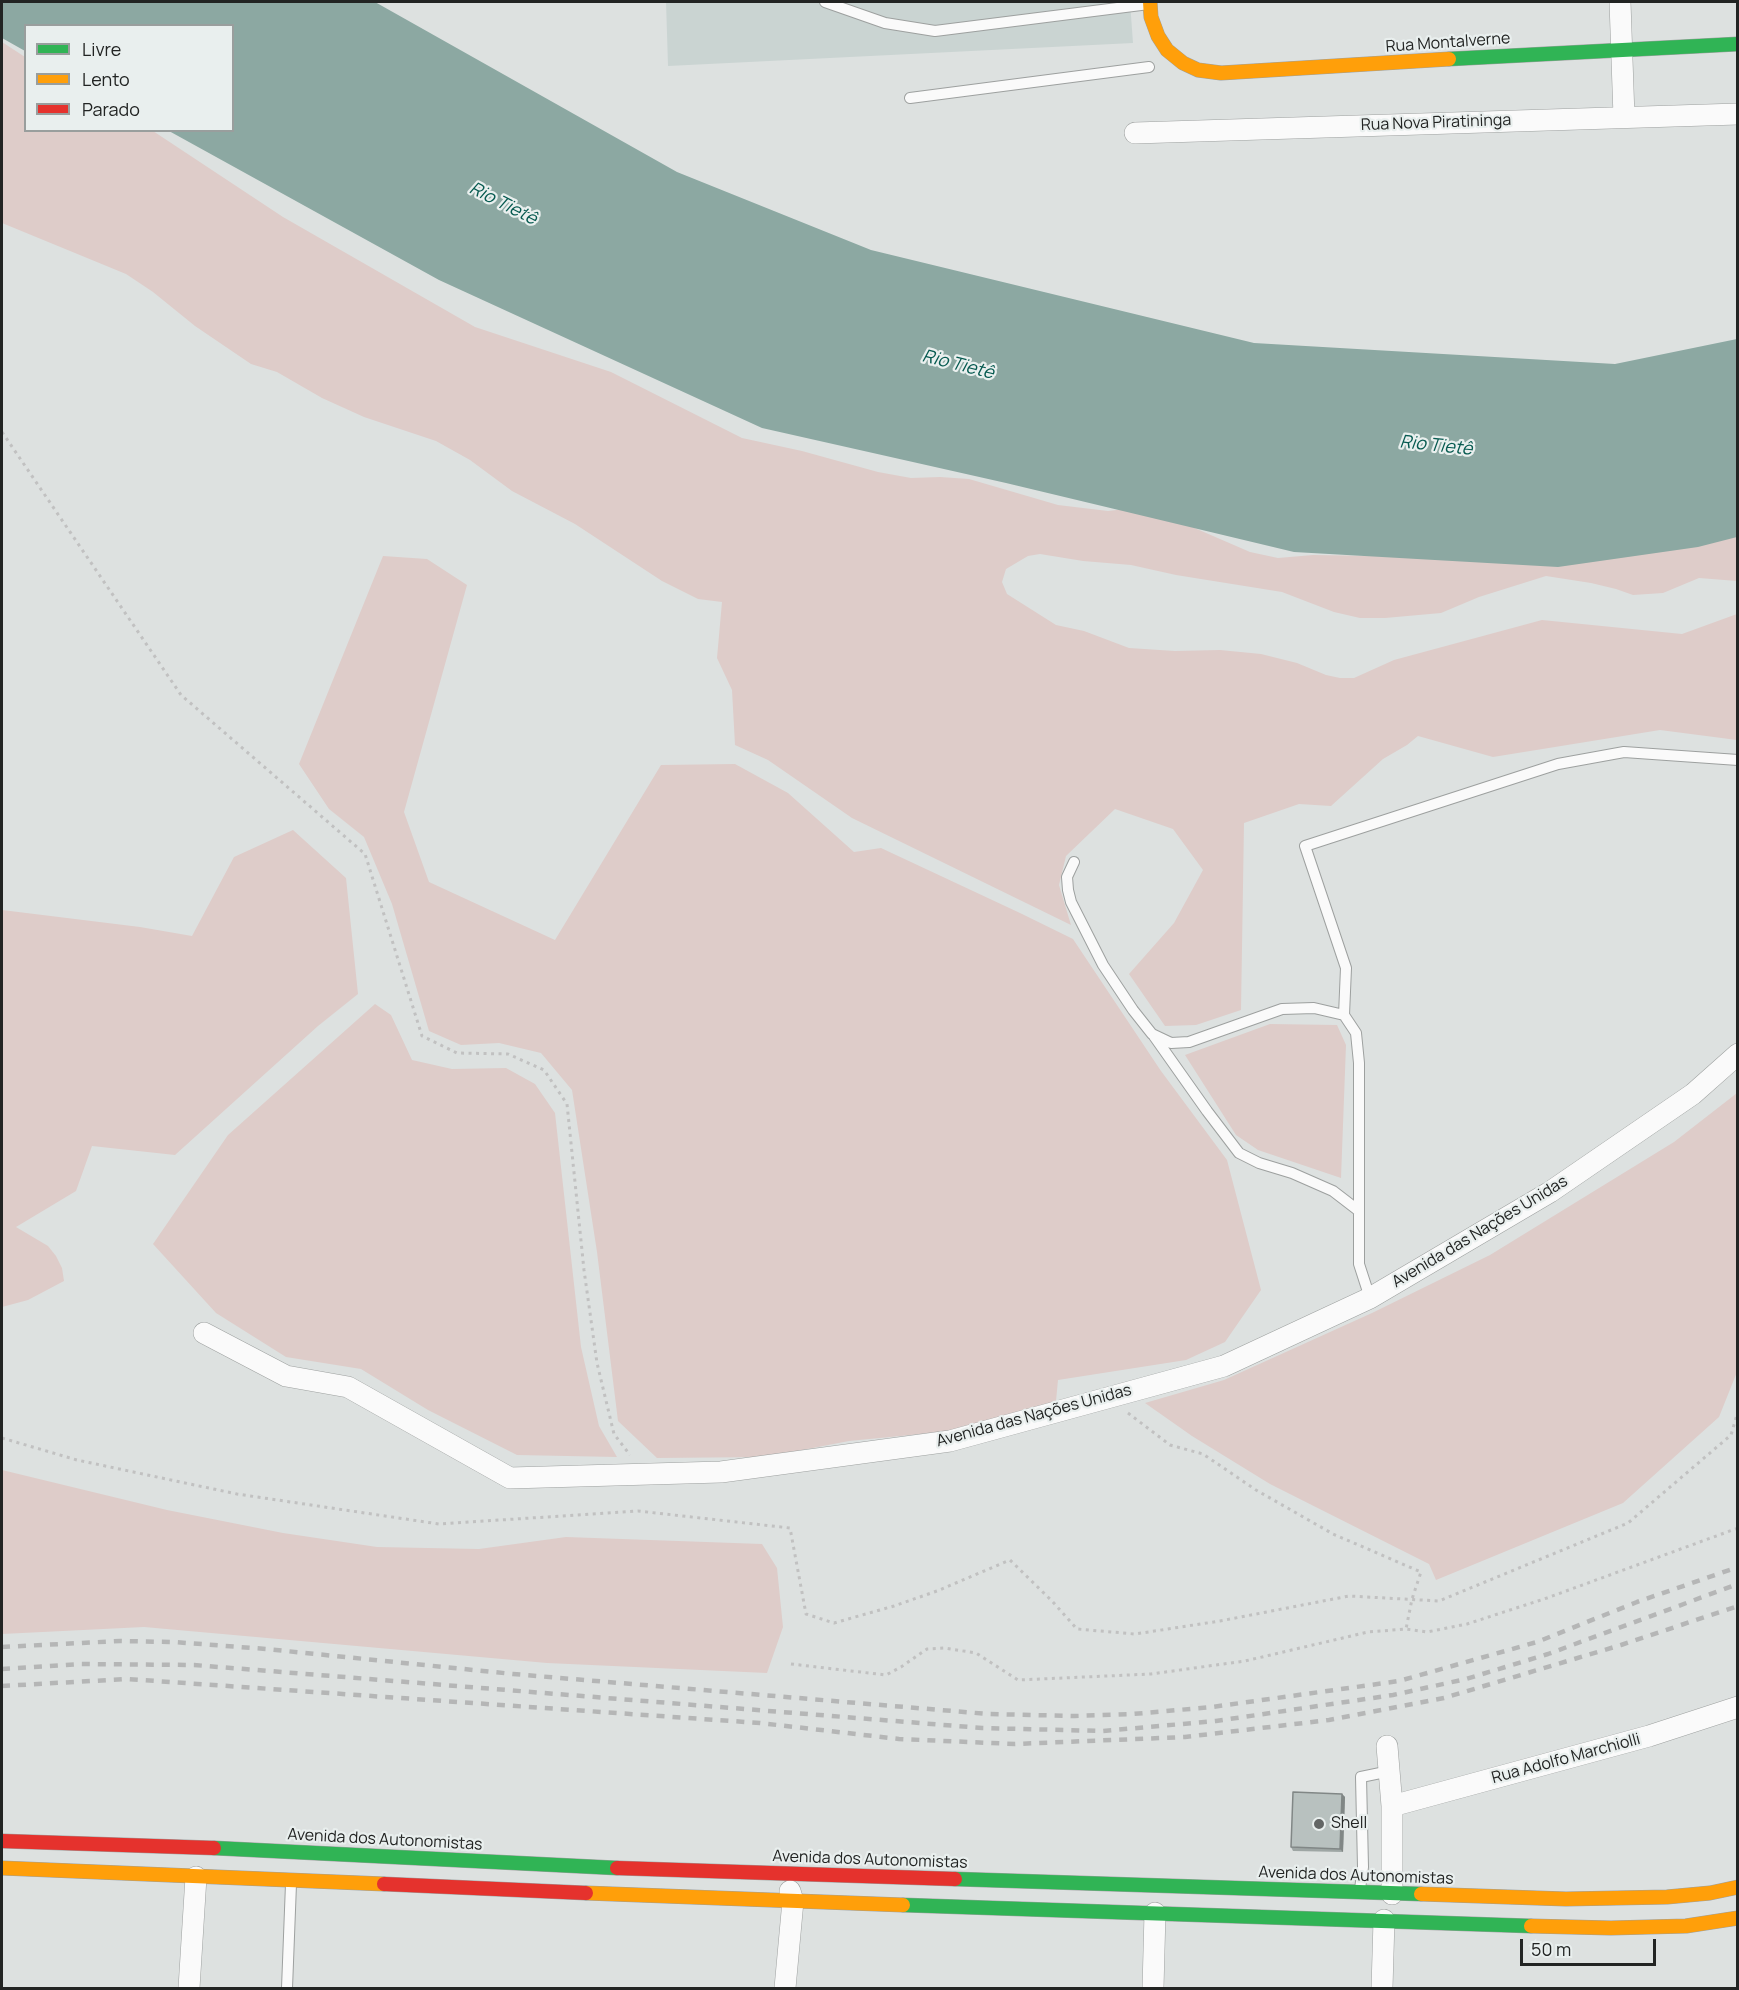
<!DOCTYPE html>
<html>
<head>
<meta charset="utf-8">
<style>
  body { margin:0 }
  #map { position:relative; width:1739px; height:1990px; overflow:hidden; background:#dde1e0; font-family:Manrope,sans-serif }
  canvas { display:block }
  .frame { position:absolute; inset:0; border:3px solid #222423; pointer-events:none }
  .legend { position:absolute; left:24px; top:24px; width:210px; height:108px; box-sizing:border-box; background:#e9efee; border:2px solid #999e9d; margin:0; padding:8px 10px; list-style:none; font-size:18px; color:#222423 }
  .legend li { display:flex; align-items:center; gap:12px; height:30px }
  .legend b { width:30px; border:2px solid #999e9d }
  .scale { position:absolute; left:1520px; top:1939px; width:136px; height:27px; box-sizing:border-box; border:3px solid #222423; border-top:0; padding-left:8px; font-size:18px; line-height:21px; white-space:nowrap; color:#222423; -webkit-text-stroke:4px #e9efee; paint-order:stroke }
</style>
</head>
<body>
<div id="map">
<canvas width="1739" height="1990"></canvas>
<div class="frame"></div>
<ul class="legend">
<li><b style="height:8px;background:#30b455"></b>Livre</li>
<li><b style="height:8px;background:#ff9f0a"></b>Lento</li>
<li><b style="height:8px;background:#e5322d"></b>Parado</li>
</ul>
<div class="scale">50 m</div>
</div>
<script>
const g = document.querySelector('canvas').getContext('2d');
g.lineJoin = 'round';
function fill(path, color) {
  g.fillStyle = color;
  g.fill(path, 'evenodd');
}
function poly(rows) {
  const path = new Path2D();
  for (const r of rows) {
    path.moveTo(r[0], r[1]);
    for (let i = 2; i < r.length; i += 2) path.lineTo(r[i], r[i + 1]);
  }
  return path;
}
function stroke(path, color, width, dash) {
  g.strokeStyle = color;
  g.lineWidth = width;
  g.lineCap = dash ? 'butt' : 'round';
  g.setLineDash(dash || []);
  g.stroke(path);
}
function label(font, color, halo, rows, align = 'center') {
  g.font = font + ' Manrope,sans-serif';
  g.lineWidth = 4.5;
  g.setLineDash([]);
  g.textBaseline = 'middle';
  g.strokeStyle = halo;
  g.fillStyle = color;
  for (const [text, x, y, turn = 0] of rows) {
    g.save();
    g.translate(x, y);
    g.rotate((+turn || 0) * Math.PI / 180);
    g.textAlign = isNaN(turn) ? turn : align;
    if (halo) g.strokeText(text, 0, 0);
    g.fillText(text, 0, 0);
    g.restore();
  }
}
fill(poly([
  [666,2,1130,2,1133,43,668,66]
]), '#cad4d2');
fill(poly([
  [2,42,25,57,26,130,153,131,283,217,475,327,611,372,742,438,802,451,878,472,911,478,940,477,969,479,1058,505,1108,511,1125,509,1183,523,1250,552,1278,558,1313,555,1379,556,1737,533,1737,581,1699,578,1663,593,1633,595,1616,589,1591,583,1546,576,1479,597,1441,613,1385,618,1360,618,1334,612,1282,592,1176,575,1131,565,1083,561,1040,554,1028,556,1006,569,1002,582,1007,594,1056,625,1084,631,1129,648,1175,651,1220,650,1261,654,1297,663,1326,675,1340,678,1354,678,1394,660,1542,620,1682,634,1737,614,1737,740,1660,730,1493,757,1418,736,1407,745,1383,759,1331,806,1299,804,1244,823,1241,1010,1196,1025,1165,1026,1129,974,1174,923,1203,870,1173,829,1115,809,1066,856,1059,885,1071,925,852,818,768,760,735,745,732,690,717,658,722,602,698,599,662,581,575,524,512,491,470,460,436,441,364,417,322,398,277,372,251,364,195,326,153,292,126,274,2,223],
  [383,556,427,559,467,585,404,812,429,882,555,940,661,765,735,764,788,793,854,852,881,848,1020,913,1073,939,1161,1071,1227,1160,1261,1290,1225,1342,1186,1360,1058,1380,1056,1401,962,1430,849,1441,766,1457,657,1458,618,1421,597,1252,572,1090,541,1053,499,1043,461,1045,429,1031,392,904,364,837,329,809,299,764],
  [293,830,346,878,358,994,318,1026,175,1155,92,1146,76,1191,16,1227,48,1246,56,1256,62,1268,64,1281,28,1300,2,1307,2,910,140,927,192,936,234,857],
  [375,1004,391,1015,412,1060,452,1069,506,1068,535,1084,555,1113,581,1347,599,1426,617,1457,517,1455,428,1410,361,1369,286,1357,216,1313,153,1244,228,1135],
  [1270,1024,1337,1025,1346,1045,1341,1178,1258,1150,1236,1135,1185,1055],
  [1737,1093,1737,1372,1719,1417,1623,1503,1436,1580,1429,1564,1270,1484,1192,1436,1145,1403,1224,1380,1372,1313,1490,1255,1674,1142],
  [2,1470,167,1510,283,1533,377,1547,479,1549,566,1537,762,1544,777,1568,783,1627,767,1673,547,1663,144,1627,2,1634]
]), '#deccc9');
fill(poly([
  [2,2,375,2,677,172,871,250,1254,343,1615,364,1737,339,1737,537,1698,547,1558,567,1294,552,1006,483,762,428,439,280,169,131,232,130,232,26,26,26,25,51,2,38]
]), '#8ca8a2');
const lane = poly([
  [825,2,885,23,935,31,1149,4],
  [910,98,1149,67],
  [1074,862,1067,877,1068,890,1071,902,1103,965,1133,1010,1152,1034,1171,1043,1189,1042,1282,1009,1314,1008,1344,1015,1356,1033,1359,1063,1359,1264,1370,1298],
  [1344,1015,1346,968,1305,846,1558,764,1624,752,1738,760],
  [1154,1036,1207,1111,1239,1153,1259,1163,1292,1173,1333,1191,1359,1211],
  [1360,1889,1363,1867,1361,1777,1390,1771],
  [287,1988,291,1884]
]);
const street = poly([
  [1620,2,1624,117],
  [1135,133,1738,114],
  [204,1333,286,1376,348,1387,510,1478,721,1472,950,1441,1224,1366,1370,1298,1550,1192,1693,1094,1738,1054],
  [1387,1746,1392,1806,1392,1894],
  [1392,1806,1649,1736,1738,1707],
  [189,1988,196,1877],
  [785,1988,793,1901,790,1891],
  [1153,1988,1155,1913],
  [1382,1988,1384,1920]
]);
const fast = poly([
  [1449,59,1738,44],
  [214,1848,617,1868],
  [955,1879,1421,1894],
  [903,1905,1531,1926]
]);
const slow = poly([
  [1150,2,1151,17,1158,36,1167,50,1183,63,1198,70,1221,73,1449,59],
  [2,1868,384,1884],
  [586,1893,903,1905],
  [1421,1894,1566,1899,1667,1897,1710,1893,1738,1887],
  [1531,1926,1611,1928,1686,1926,1738,1918]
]);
const jam = poly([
  [2,1841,214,1848],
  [617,1868,955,1879],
  [384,1884,586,1893]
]);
stroke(lane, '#9da09f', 12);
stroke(street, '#9da09f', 22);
stroke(fast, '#9da09f', 15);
stroke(slow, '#9da09f', 15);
stroke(jam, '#9da09f', 15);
stroke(poly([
  [2,432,181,695,365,854,422,1036,457,1053,508,1054,544,1070,567,1104,584,1270,597,1363,614,1434,630,1455],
  [1128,1413,1170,1445,1203,1454,1256,1490,1333,1534,1421,1572,1412,1599,1406,1629],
  [2,1438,77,1460,237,1494,439,1524,638,1511,790,1528,806,1614,834,1623,894,1606,937,1591,1010,1560,1052,1601,1077,1629,1135,1634,1220,1621,1349,1596,1439,1601,1628,1523,1731,1435,1738,1411],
  [791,1664,886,1675,901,1667,927,1649,944,1648,976,1653,1018,1680,1151,1674,1245,1661,1368,1632,1406,1629,1427,1632,1467,1624,1547,1598,1738,1528]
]), '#c1c1c1', 3, [3, 4.5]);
stroke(lane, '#fafafa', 10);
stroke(street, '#fafafa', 21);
stroke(fast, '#30b455', 14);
stroke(slow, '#ff9f0a', 14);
stroke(jam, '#e5322d', 14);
stroke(poly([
  [2,1647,120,1641,174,1642,266,1649,513,1674,988,1714,1075,1716,1133,1714,1212,1707,1399,1681,1537,1642,1637,1602,1738,1567],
  [2,1669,81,1664,194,1665,982,1728,1103,1731,1216,1721,1393,1695,1466,1679,1548,1654,1738,1584],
  [2,1686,127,1679,760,1723,899,1739,1015,1744,1185,1737,1329,1720,1444,1698,1621,1645,1738,1606]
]), '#b5b6b6', 4.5, [8, 8]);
fill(poly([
  [1342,1794,1345,1797,1343,1852,1293,1851,1291,1847]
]), '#9ea6a4');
fill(poly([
  [1342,1794,1345,1797,1343,1852,1340,1849]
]), '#818786');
const building = poly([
  [1293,1792,1342,1794,1340,1849,1291,1847,1293,1792]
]);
fill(building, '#b8c1bf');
stroke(building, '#818786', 1.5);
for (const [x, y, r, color] of [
  [1319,1824,6,"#636665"]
]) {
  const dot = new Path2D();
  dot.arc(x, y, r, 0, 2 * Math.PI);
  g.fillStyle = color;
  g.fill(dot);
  stroke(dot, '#e9efee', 2);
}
label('16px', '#222423', '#e9efee', [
  ["Rua Montalverne",1448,43,-4],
  ["Rua Nova Piratininga",1436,123,-2],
  ["Avenida das Nações Unidas",1480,1232,-31],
  ["Avenida das Nações Unidas",1034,1416,-15],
  ["Rua Adolfo Marchiolli",1566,1759,-15],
  ["Avenida dos Autonomistas",385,1840,3],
  ["Avenida dos Autonomistas",870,1860,2],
  ["Avenida dos Autonomistas",1356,1876,2]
]);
label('16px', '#222423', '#e9efee', [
  ["Shell",1331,1824]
], 'left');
label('italic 18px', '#065a50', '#e9efee', [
  ["Rio Tietê",503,204,27],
  ["Rio Tietê",958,365,14],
  ["Rio Tietê",1436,446,6]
]);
</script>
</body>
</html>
